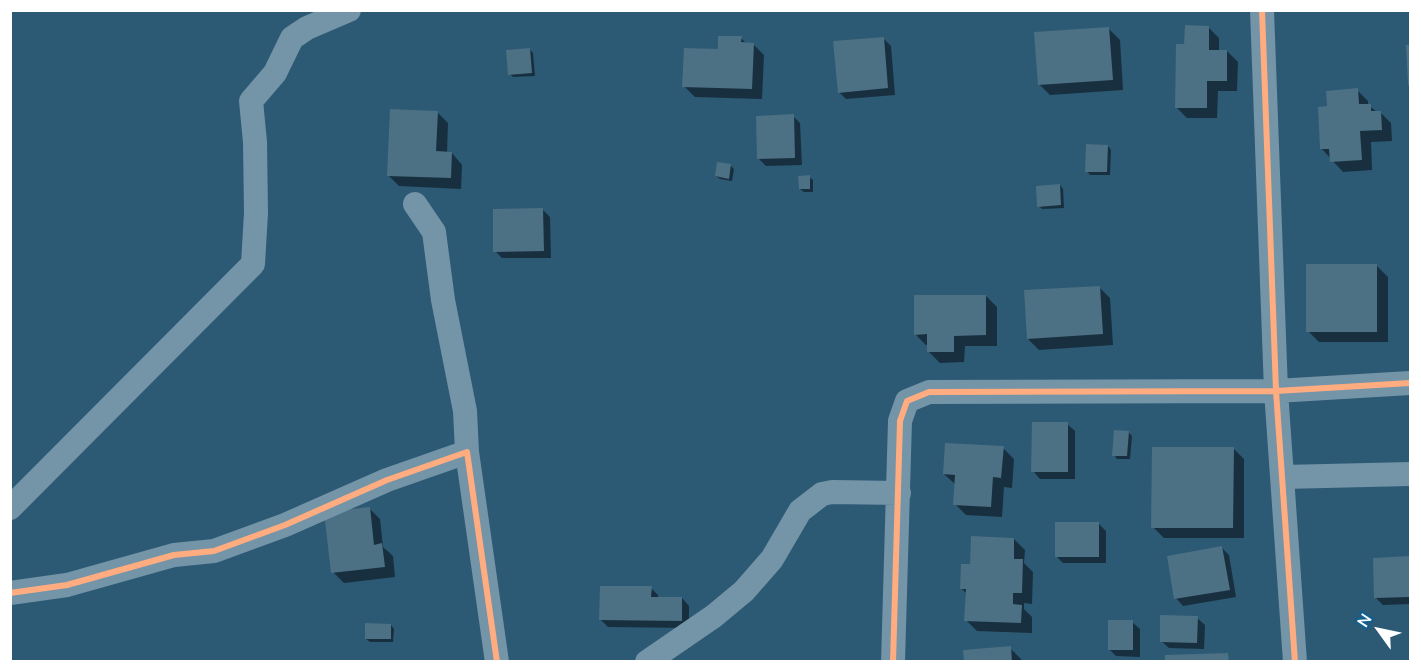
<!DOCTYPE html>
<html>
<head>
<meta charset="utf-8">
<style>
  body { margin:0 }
  #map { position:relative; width:1421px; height:672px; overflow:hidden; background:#2c5974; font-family:Mulish,sans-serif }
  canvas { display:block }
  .frame { position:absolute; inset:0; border:12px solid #fff; pointer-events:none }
  .north { position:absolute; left:1349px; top:600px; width:60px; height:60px; -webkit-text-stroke:4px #0f6091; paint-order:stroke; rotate:303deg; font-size:16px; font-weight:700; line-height:24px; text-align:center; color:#fff }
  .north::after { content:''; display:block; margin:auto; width:21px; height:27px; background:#fff; clip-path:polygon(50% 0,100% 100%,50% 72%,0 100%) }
</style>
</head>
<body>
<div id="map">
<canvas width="1421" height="672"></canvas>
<div class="frame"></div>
<div class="north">N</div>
</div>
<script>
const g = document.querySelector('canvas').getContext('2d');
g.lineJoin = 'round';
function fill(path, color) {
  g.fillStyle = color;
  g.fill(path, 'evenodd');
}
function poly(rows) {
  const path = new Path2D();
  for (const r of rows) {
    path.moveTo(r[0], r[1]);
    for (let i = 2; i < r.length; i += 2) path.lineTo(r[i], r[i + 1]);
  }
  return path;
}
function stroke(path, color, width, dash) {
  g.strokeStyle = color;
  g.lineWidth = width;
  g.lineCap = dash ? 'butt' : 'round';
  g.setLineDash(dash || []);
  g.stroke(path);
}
fill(poly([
  [1208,27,1219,38,1219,51,1227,51,1238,62,1237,91,1218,91,1217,118,1187,118,1176,107,1186,45],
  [1109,29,1120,40,1123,90,1050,95,1039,84],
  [741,38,747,44,753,44,764,55,762,99,695,97,684,86,719,50],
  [883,38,891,46,895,95,846,99,839,92],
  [1410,46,1410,85,1408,47],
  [529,49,533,53,535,76,513,77,510,74],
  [1357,90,1368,101,1368,105,1377,112,1380,112,1391,123,1392,141,1371,142,1372,170,1343,172,1322,149,1328,107],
  [437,112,448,123,447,153,452,153,462,165,461,189,399,186,388,175],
  [793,116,800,123,802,165,766,166,759,159],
  [1108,146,1111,150,1110,175,1090,175,1087,171],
  [730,165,734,169,732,181,720,179,716,176],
  [809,177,813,180,813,192,804,192,800,189],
  [1060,185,1063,189,1064,208,1042,209,1039,206],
  [543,210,550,217,551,258,502,258,495,251],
  [1377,266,1388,277,1388,342,1319,342,1308,331],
  [1099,287,1110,298,1113,345,1039,350,1028,339],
  [986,296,997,307,997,346,965,346,964,362,940,363,929,352,929,345,926,345,915,334],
  [1067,424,1075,431,1075,479,1040,479,1033,471],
  [1128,432,1132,436,1130,459,1117,459,1114,455],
  [1003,448,1014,459,1012,488,1004,487,1002,517,966,515,955,504,956,485,944,474],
  [1233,448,1244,459,1244,538,1164,538,1153,527],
  [369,508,380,519,383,547,393,556,395,577,344,583,333,572],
  [1099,524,1106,531,1106,563,1063,563,1056,556],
  [1014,539,1025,550,1024,563,1033,572,1032,604,1024,603,1024,609,1032,617,1032,633,977,631,966,620,967,594,961,588,971,566],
  [1222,548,1229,555,1236,597,1183,606,1176,598],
  [1410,558,1410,604,1383,605,1376,598,1374,559],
  [651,588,658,595,658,598,682,598,689,606,689,628,608,627,601,620],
  [1197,618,1205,625,1204,649,1169,648,1161,641],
  [1132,622,1140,629,1140,657,1116,656,1109,649],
  [391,625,394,629,393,642,370,642,366,639],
  [1010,648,1021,659,1021,662,966,662]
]), '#0007');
fill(poly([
  [1185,25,1209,26,1209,50,1227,50,1227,81,1207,81,1207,108,1175,108,1176,44,1184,44],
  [1109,27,1113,80,1038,85,1034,32],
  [718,36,742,36,741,42,754,43,752,89,682,87,684,48,718,49],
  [884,37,888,88,838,93,833,41],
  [1406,45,1410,45,1410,85,1408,85],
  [530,48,532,73,508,75,506,50],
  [1358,88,1359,104,1371,104,1371,111,1381,111,1382,130,1360,131,1362,160,1330,162,1329,149,1320,149,1318,107,1327,106,1326,91],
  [390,109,438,111,436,151,452,152,451,178,387,176],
  [794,114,795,158,757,159,756,116],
  [1086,144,1108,145,1107,172,1085,172],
  [717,162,731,164,729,179,715,176],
  [810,175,810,189,799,189,798,176],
  [1060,184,1061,205,1037,207,1036,186],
  [543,208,544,251,493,252,493,209],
  [1306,264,1377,264,1377,332,1306,332],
  [1100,286,1103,334,1027,339,1024,290],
  [914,295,986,295,986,335,954,336,954,352,927,352,927,334,914,335],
  [1032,422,1068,422,1068,472,1031,472],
  [1114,430,1129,431,1127,456,1112,456],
  [945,443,1004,446,1001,478,993,477,991,507,953,505,955,475,943,474],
  [1152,447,1234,447,1233,528,1151,528],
  [370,507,374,545,382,543,385,567,331,573,324,512],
  [1055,522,1099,522,1099,557,1055,557],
  [971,536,1014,538,1014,559,1023,559,1022,593,1013,593,1013,604,1022,605,1021,623,964,621,966,589,960,589,961,564,970,564],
  [1222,546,1230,590,1174,599,1167,556],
  [1410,556,1410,597,1374,598,1373,558],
  [600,586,652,586,651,597,682,597,682,621,599,620],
  [1160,615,1198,616,1197,643,1160,642],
  [1108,620,1133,620,1133,650,1108,650],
  [365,623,391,624,391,639,365,639],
  [1011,646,1012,662,964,662,963,650],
  [1228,653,1229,662,1165,662,1165,655]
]), '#4c7084');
stroke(poly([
  [1262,10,1276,391,1295,662],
  [415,204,434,232,443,300,465,411,467,452],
  [1283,477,1410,474],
  [10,508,253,264,256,213,255,142,251,101,275,73,292,38,307,28,349,10],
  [10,593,67,585,174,555,214,551,285,525,387,480,467,452,497,662],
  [647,662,714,616,744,591,772,559,800,511,822,494,832,492,899,493],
  [893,662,900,421,907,401,929,392,1276,391,1410,383]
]), '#7494a7', 24);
stroke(poly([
  [1262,10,1276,391,1295,662],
  [10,593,67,585,174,555,214,551,285,525,387,480,467,452,497,662],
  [893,662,900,421,907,401,929,392,1276,391,1410,383]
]), '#ffac80', 6);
</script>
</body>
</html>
